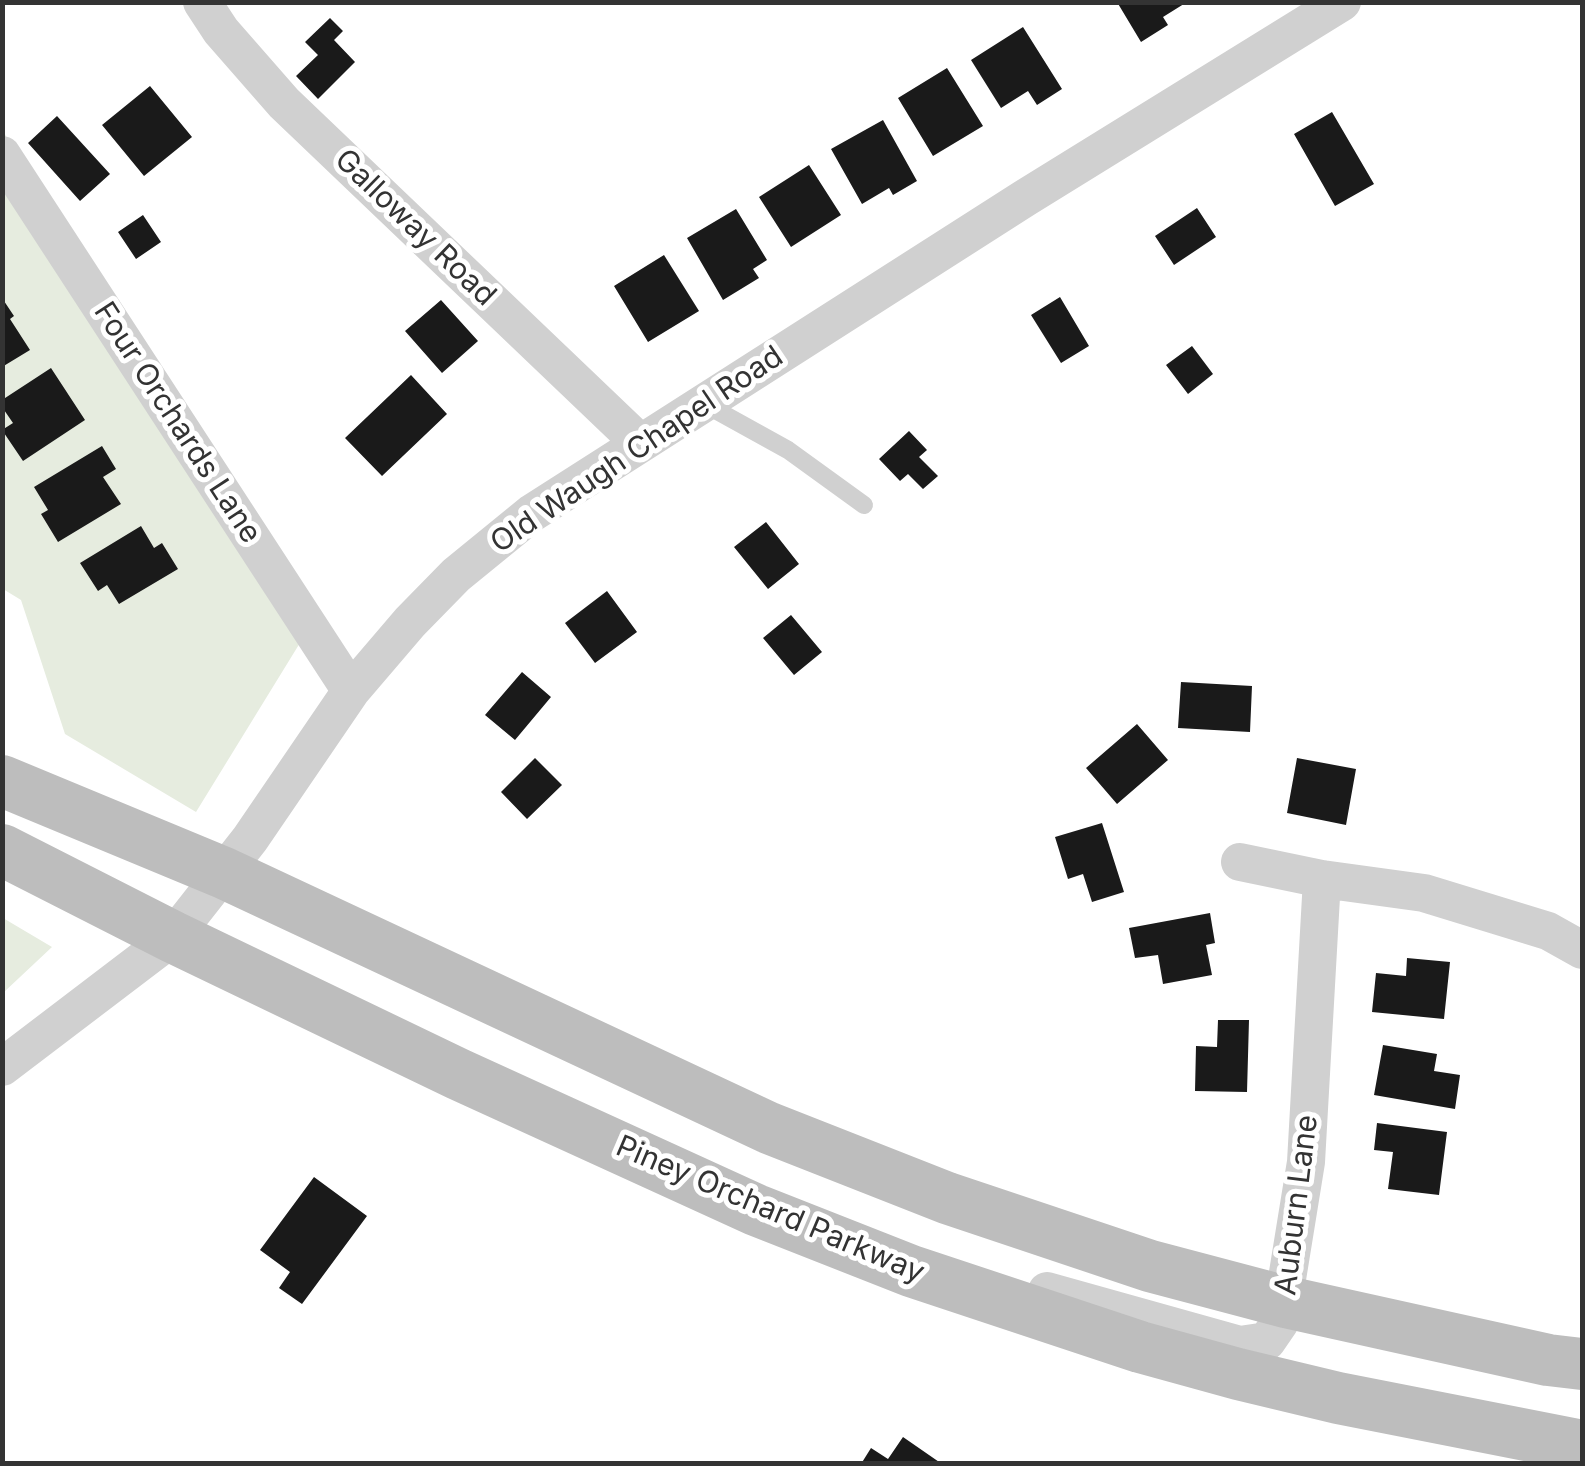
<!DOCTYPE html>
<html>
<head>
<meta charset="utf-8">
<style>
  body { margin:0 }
  #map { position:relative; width:1585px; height:1466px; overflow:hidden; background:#fff; font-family:Inter,sans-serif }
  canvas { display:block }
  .frame { position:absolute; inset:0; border:5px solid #333; pointer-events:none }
</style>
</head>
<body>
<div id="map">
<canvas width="1585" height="1466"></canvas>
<div class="frame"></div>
</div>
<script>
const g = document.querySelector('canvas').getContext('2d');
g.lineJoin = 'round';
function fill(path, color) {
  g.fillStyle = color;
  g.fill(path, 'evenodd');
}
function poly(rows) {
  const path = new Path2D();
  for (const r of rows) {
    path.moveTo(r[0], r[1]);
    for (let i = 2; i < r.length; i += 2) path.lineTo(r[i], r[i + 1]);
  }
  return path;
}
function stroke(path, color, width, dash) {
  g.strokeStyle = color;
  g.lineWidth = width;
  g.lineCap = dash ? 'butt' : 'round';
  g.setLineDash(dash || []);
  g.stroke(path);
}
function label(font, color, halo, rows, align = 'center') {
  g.font = font + ' Inter,sans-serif';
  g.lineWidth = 10;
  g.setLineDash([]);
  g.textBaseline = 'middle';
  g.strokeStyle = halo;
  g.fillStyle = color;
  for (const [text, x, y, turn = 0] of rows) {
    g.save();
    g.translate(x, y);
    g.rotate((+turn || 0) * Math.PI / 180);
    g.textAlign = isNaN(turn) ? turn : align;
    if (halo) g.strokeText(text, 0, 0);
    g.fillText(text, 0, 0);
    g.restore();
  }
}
fill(poly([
  [2,128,71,271,303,638,196,812,65,734,21,600,3,589],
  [3,918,52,947,3,993]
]), '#e6ecdf');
fill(poly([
  [1117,2,1187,2,1163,17,1168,25,1141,42],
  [330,18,343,31,334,40,355,62,318,99,296,76,318,55,305,42],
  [1023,27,1062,89,1037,105,1028,91,1001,108,971,60],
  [947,68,983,126,933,156,898,98],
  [150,86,192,137,144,176,102,125],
  [1332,112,1374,184,1335,206,1294,134],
  [57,116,110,174,80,201,28,143],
  [883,120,917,181,893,195,889,188,862,204,831,149],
  [809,165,841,215,791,247,759,197],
  [1197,208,1216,237,1174,265,1155,236],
  [736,209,767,260,753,269,759,278,723,300,687,238],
  [143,215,161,242,136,259,118,232],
  [664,255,699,311,648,342,614,286],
  [1060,297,1089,346,1061,363,1031,315],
  [2,298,14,316,10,319,30,350,2,367],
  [441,300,478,341,442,373,405,331],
  [1192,346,1213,374,1188,394,1166,365],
  [51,368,85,420,23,461,2,430,13,423,2,407,2,400],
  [411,375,447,414,382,476,345,438],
  [909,431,927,450,919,457,938,476,923,489,908,474,900,481,879,459],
  [102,446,116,469,103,477,121,504,58,542,41,514,48,510,34,487],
  [766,522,799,564,768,589,734,547],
  [141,526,154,548,162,543,178,569,119,604,107,585,98,591,80,563],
  [607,591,637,632,595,663,565,623],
  [791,615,822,652,794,675,763,638],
  [522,672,551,697,515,740,485,715],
  [1181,682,1252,686,1250,732,1178,728],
  [1137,724,1168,760,1117,804,1086,768],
  [535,758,562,785,527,819,501,792],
  [1297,758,1356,769,1346,825,1287,813],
  [1102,823,1124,892,1092,902,1083,874,1068,879,1055,837],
  [1210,913,1215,943,1206,945,1212,975,1163,984,1158,955,1135,958,1129,928],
  [1407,958,1450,962,1444,1019,1372,1012,1376,973,1406,976],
  [1218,1020,1249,1020,1247,1092,1195,1091,1196,1046,1217,1047],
  [1383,1045,1437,1054,1434,1071,1460,1075,1455,1109,1374,1095],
  [1377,1123,1447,1132,1439,1195,1388,1189,1393,1152,1374,1150],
  [314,1177,367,1216,302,1304,279,1288,290,1272,260,1250],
  [903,1437,942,1464,861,1464,871,1448,888,1459]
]), '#1a1a1a');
stroke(poly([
  [703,403,788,450,864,505]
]), '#d0d0d0', 18);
stroke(poly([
  [202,2,221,31,284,103,640,443],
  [2,155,351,691],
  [1240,862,1322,879,1424,893,1548,931,1582,950],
  [2,1067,173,937,250,839,351,691,410,622,456,575,532,513,1025,198,1342,2],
  [1047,1291,1240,1345,1267,1341,1280,1322,1306,1162,1322,879]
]), '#d0d0d0', 38);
stroke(poly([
  [2,781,224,873,769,1128,947,1198,1150,1266,1286,1302,1548,1360,1582,1364],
  [2,850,173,937,458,1074,756,1210,911,1271,1140,1347,1238,1374,1338,1398,1582,1446]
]), '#bdbdbd', 52);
label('30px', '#333', '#fff', [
  ["Galloway Road",415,228,44],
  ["Four Orchards Lane",177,423,57],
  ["Old Waugh Chapel Road",637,450,-34],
  ["Auburn Lane",1297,1205,-83],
  ["Piney Orchard Parkway",770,1210,23]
]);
</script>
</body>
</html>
